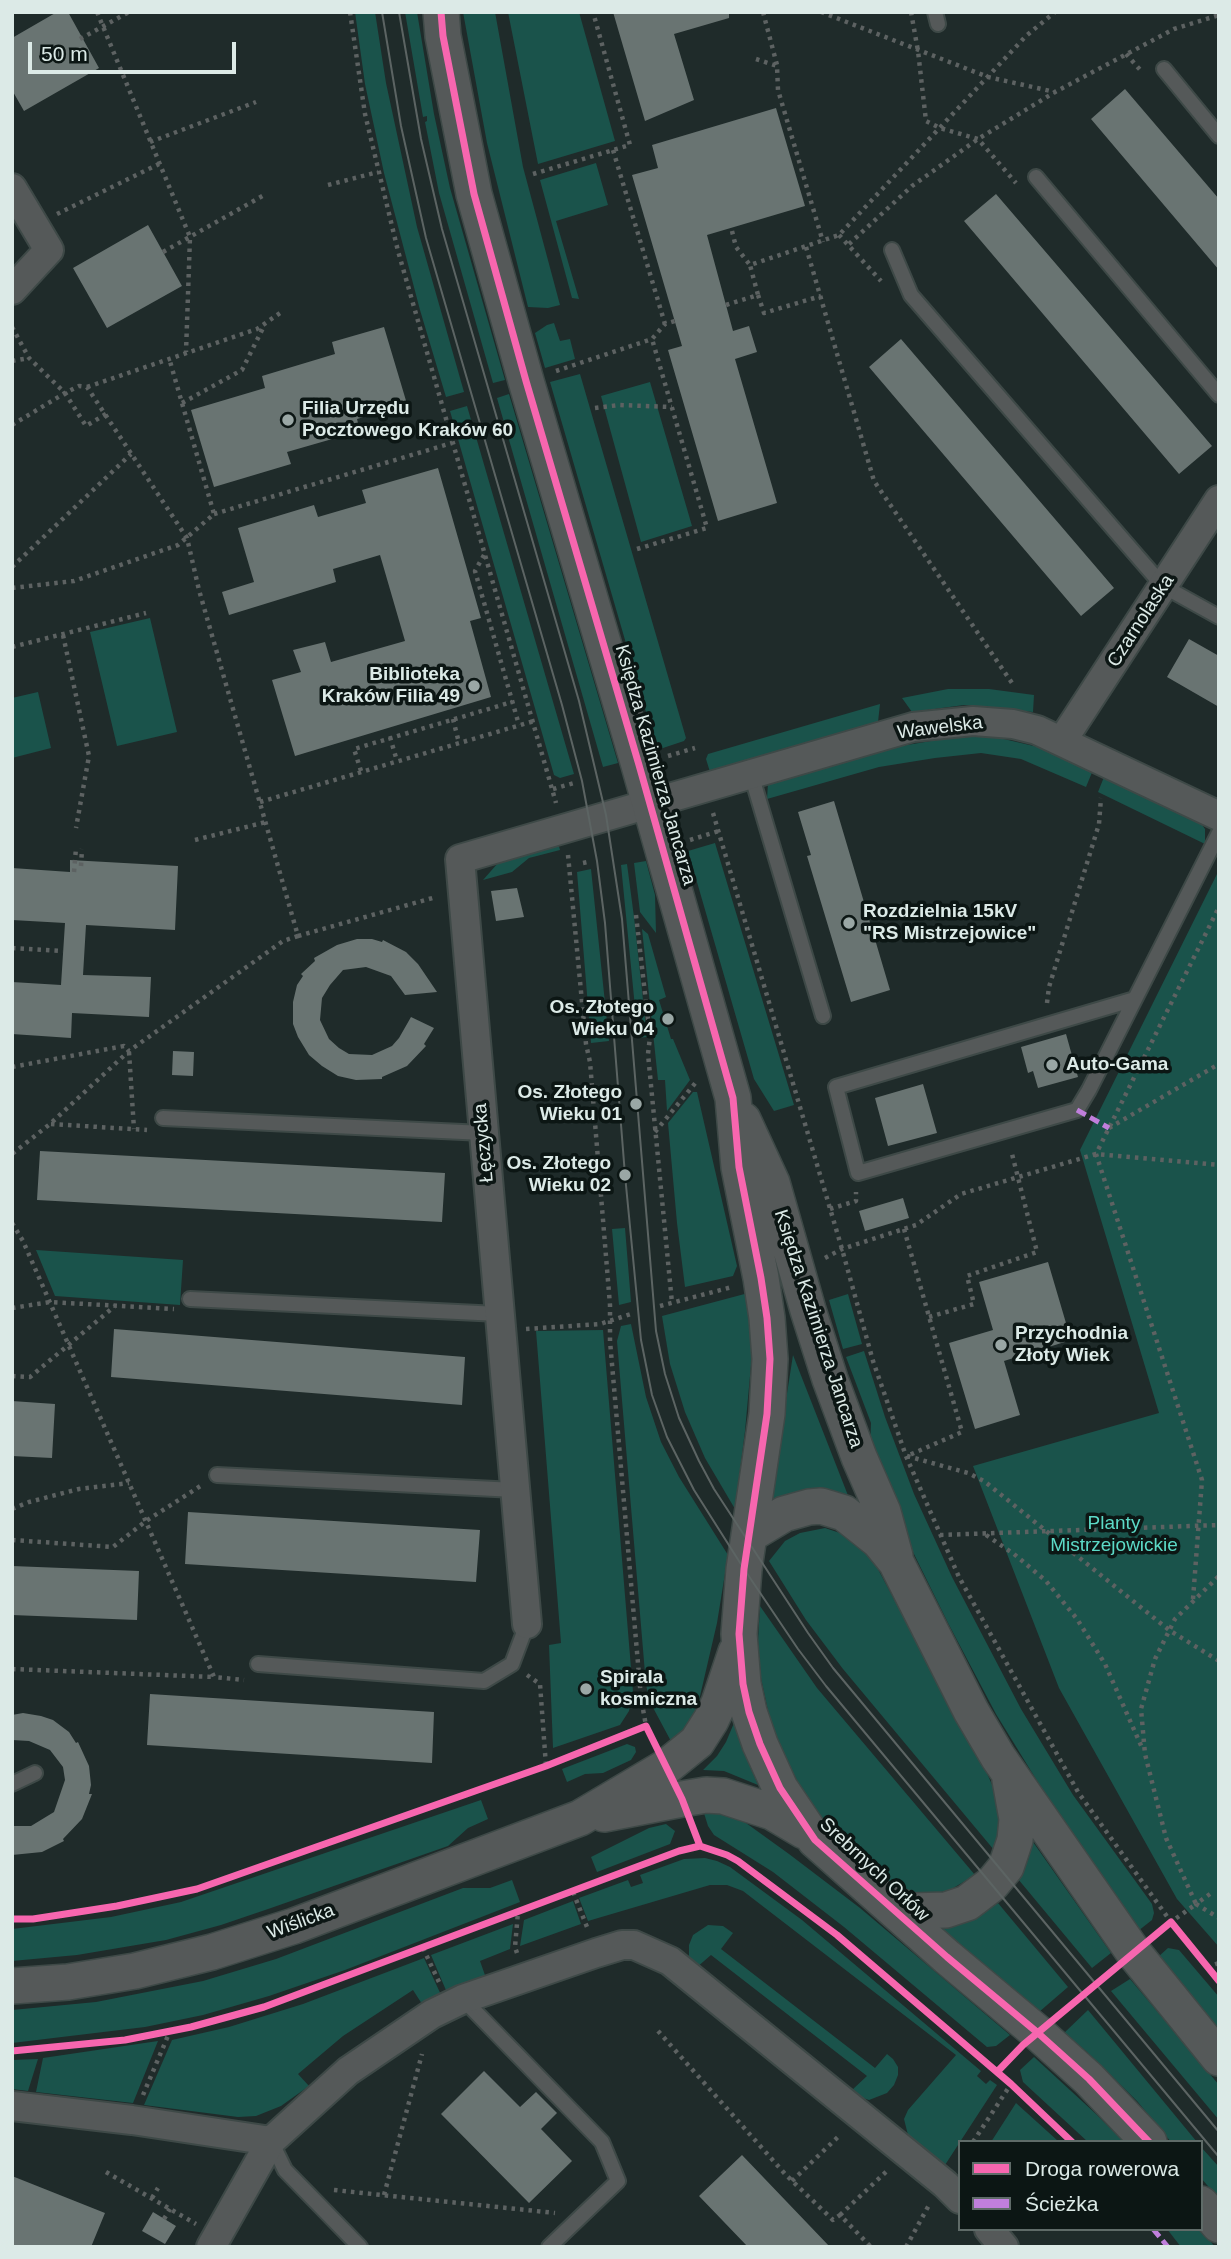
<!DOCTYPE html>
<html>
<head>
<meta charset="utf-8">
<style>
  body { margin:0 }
  #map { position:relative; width:1231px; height:2259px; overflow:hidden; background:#1f2b2a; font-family:Arial,sans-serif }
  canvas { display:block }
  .frame { position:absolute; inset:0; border:14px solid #dceae7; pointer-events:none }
  .legend { position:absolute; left:958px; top:2140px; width:245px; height:91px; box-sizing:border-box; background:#0c1614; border:2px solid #5f6b68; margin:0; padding:9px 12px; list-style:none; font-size:21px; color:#dceae7 }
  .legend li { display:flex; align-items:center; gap:14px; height:35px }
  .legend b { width:35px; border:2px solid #5f6b68 }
  .scale { position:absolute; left:28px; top:42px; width:208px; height:32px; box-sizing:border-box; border:4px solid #dceae7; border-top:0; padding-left:9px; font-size:21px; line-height:24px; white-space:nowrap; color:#dceae7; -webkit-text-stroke:5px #0c1614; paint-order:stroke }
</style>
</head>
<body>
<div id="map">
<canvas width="1231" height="2259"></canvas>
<div class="frame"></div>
<ul class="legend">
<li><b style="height:9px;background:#f766af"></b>Droga rowerowa</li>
<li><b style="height:9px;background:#c07fdc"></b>Ścieżka</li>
</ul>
<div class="scale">50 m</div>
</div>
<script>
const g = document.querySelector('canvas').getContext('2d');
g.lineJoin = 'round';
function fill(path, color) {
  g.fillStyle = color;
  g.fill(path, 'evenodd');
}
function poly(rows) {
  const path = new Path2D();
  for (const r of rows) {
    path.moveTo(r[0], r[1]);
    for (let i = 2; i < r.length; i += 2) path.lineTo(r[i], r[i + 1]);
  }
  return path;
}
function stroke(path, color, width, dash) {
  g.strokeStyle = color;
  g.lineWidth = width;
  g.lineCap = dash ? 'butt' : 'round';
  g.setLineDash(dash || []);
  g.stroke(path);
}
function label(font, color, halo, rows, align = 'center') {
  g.font = font + ' Arial,sans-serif';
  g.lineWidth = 7;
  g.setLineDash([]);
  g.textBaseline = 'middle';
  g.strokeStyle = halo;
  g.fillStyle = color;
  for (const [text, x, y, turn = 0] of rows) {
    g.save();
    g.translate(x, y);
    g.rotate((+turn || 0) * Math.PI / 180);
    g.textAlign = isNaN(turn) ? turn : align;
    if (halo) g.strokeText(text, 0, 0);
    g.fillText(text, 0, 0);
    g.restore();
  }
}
fill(poly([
  [355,12,375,12,386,83,417,227,464,392,446,397,420,310,384,173,365,84],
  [405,12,417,12,434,114,450,188,505,380,493,383,439,193,425,122,427,121,427,116,423,117],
  [463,12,495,12,523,167,560,305,548,308,528,307,487,143],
  [508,12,579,12,615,141,538,164],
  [596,163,608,205,556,221,579,299,572,298,540,180],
  [554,323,560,341,570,339,575,359,545,368,535,333,547,325],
  [580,374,686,738,684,741,657,750,550,382],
  [650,382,692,526,641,542,601,396],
  [509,394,618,763,603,767,497,398],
  [467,406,574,774,560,778,554,775,450,411],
  [150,618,177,732,117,746,90,632],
  [948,689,989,689,1034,695,1033,712,964,705,912,712,902,698],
  [38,692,51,748,12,758,12,698],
  [880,704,878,722,710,772,706,759,708,754],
  [991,736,1038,747,1093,770,1086,787,1021,759,981,753,935,758,879,767,767,799,768,783,831,761,901,746,949,738],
  [1104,777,1200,822,1205,829,1205,844,1098,792],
  [558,843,560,850,529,858,512,872,483,880,498,863,511,856],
  [715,843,794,1105,774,1111,754,1079,688,851],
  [646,861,655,895,656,933,640,912,634,863],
  [627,864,634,917,647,1037,638,1038,621,865],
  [591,869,609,1041,591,1043,577,872],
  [1217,874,1219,875,1219,1947,1177,1899,1059,1688,973,1466,1159,1413,1080,1150],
  [642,929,648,934,666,997,659,1000,671,1039,673,1039,690,1080,667,1111,665,1080,658,1080],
  [693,1092,697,1092,737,1266,733,1276,685,1287,677,1223,668,1123],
  [625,1228,631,1302,619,1305,612,1229],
  [36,1250,183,1260,180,1305,55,1296],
  [752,1292,754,1324,752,1354,745,1431,735,1509,705,1458,685,1412,670,1364,662,1316],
  [848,1294,862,1344,843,1349,829,1300],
  [631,1324,646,1397,661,1442,679,1477,728,1555,717,1623,697,1709,691,1724,673,1745,650,1702,646,1685,617,1341,621,1326],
  [603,1330,633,1692,629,1711,620,1725,553,1748,549,1645,561,1643,536,1331],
  [864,1351,885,1417,914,1494,952,1577,1021,1709,1073,1795,1152,1904,1154,1913,1152,1920,1138,1931,1050,1802,996,1714,948,1623,913,1552,870,1450,871,1423,846,1357],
  [793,1355,849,1498,769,1509],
  [825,1528,852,1537,872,1558,986,1771,997,1796,1000,1814,999,1834,994,1850,843,1669,806,1620,769,1561,785,1541,800,1533],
  [760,1606,817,1688,975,1875,950,1890,932,1894,910,1892,886,1881,847,1846,826,1824,803,1792,785,1757,770,1720,761,1678,758,1641],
  [734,1723,740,1742,758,1785,724,1771,703,1770,717,1756,726,1742],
  [627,1744,635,1747,636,1752,631,1760,603,1773,585,1774,567,1782,562,1769],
  [481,1800,488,1819,468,1828,448,1846,271,1908,221,1925,166,1940,77,1955,12,1961,12,1929,111,1917,181,1902],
  [703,1810,730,1815,746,1823,789,1854,860,1908,1010,2035,996,2046,987,2047,844,1927,773,1872,714,1835,708,1826],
  [666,1824,675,1831,670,1844,597,1872,591,1857,649,1828],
  [1033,1842,1111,1953,1092,1968,1018,1879,1028,1860],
  [705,1858,717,1861,730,1867,802,1920,981,2071,977,2076,986,2084,990,2080,997,2085,945,2165,908,2135,904,2119,908,2110,956,2055,743,1891,727,1885,710,1885,588,1921,579,1898,628,1880,631,1887,643,1883,640,1875,684,1859],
  [512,1880,520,1902,345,1970,269,1996,203,2015,145,2027,12,2043,12,2010,96,2002,203,1981,276,1959,463,1888,490,1888],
  [573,1901,581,1924,520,1946,524,1920],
  [998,1903,1068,1987,1039,2012,939,1929,967,1922],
  [513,1924,510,1949,480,1961,486,1978,448,1995,431,1955],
  [708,1925,723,1926,733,1933,721,1949,875,2068,887,2054,893,2059,898,2067,898,2075,894,2085,887,2093,869,2100,863,2098,852,2090,867,2076,711,1955,696,1968,689,1956,689,1945,693,1935],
  [1168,1948,1179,1950,1219,1997,1219,2035,1158,1957],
  [424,1958,442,1997,424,2007,413,1990,343,2036,298,2074,309,2086,281,2106,256,2116,238,2117,144,2105,172,2040,229,2027,303,2004],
  [1130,1979,1219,2085,1219,2120,1111,1991],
  [1088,2010,1197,2142,1171,2142,1137,2101,1086,2051,1064,2033],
  [158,2041,133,2103,36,2092,43,2058],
  [1034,2057,1096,2114,1124,2142,1088,2142,1023,2082,1020,2070],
  [38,2059,28,2091,12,2089,12,2060],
  [1016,2103,1058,2141,1059,2142,991,2142],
  [1201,2147,1219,2167,1219,2199,1201,2178],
  [1167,2229,1201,2229,1215,2247,1181,2247]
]), '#1a534b');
fill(poly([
  [57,12,68,12,99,68,24,111,12,90,12,38],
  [613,12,729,12,729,18,674,34,694,100,645,121],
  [1125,89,1219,199,1219,270,1091,119],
  [776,108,805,206,707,235,733,331,749,326,757,352,735,359,777,503,718,521,668,350,682,346,632,175,658,168,652,145],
  [996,194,1212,446,1179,474,964,221],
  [148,225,182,286,107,328,73,268],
  [384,327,407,404,357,419,360,431,287,452,291,464,214,487,191,410,265,388,262,376,335,354,332,342],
  [901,339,1114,588,1081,616,869,367],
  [438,468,481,618,470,621,491,697,295,756,272,680,301,672,293,650,325,642,331,662,405,641,380,555,333,569,336,582,229,615,222,592,254,582,238,528,314,505,318,517,366,503,362,490],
  [1189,639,1219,656,1219,707,1167,677],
  [834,801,890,990,851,1002,807,856,811,855,798,812],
  [70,860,178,866,175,930,86,925,83,975,151,977,149,1017,72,1013,71,1038,12,1034,12,982,61,985,65,923,12,920,12,868,70,872],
  [517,888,524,917,496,921,491,891],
  [357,939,372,939,382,942,383,940,406,952,418,964,437,992,405,995,391,976,366,967,343,970,330,985,322,998,320,1020,329,1039,339,1048,349,1054,372,1055,392,1046,399,1038,411,1017,434,1028,424,1044,426,1046,407,1066,382,1077,382,1079,356,1080,338,1076,322,1066,309,1055,298,1037,293,1024,293,1002,297,985,303,976,301,974,315,961,314,958,337,945],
  [1066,1034,1078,1077,1038,1088,1033,1071,1028,1073,1021,1047],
  [173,1051,194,1052,193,1076,172,1075],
  [923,1084,937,1133,888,1146,875,1098],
  [40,1151,445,1173,442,1222,37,1200],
  [903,1198,909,1218,865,1231,859,1211],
  [1048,1262,1071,1340,1004,1361,1020,1415,975,1429,949,1343,993,1330,979,1282],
  [114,1329,465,1357,462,1405,111,1377],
  [12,1401,55,1404,52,1458,12,1456],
  [188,1512,480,1530,476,1582,185,1564],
  [12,1566,139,1571,137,1620,12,1615],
  [150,1694,434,1712,432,1763,147,1745],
  [23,1713,41,1716,53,1720,69,1732,76,1743,78,1742,89,1766,91,1785,89,1794,92,1794,82,1819,63,1839,64,1841,42,1852,12,1855,12,1826,31,1826,54,1812,65,1780,63,1767,50,1750,29,1741,12,1740,12,1715],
  [484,2071,520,2107,536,2092,557,2113,541,2129,572,2161,529,2203,441,2114],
  [742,2155,830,2247,748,2247,699,2196],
  [12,2176,105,2213,91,2247,12,2247],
  [153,2212,176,2226,165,2244,142,2231]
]), '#697472');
const service = poly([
  [935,12,938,24],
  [1164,69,1219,136],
  [1036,177,1219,395],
  [892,250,911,295,1163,586,1219,617],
  [751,774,823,1016],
  [1135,999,836,1087,858,1173,1077,1110,1089,1090,1135,999,1219,833],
  [163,1118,484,1133],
  [190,1299,499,1314],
  [217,1475,515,1490],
  [258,1664,484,1681,512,1664,527,1624],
  [12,1784,35,1773],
  [463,1999,602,2142,618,2181,549,2247],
  [271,2141,285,2170,360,2247]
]);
const minor = poly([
  [12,188,49,250,12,290],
  [1062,741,1219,500],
  [527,1624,460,859,913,727,973,721,1013,724,1037,730,1219,816],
  [12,2106,132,2120,271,2141,348,2071,432,2014,463,1999,596,1953,622,1945,634,1945,670,1961,945,2184,960,2199],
  [989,2229,1004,2247],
  [211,2247,271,2141]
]);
const tertiary = poly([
  [441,12,443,36,474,194,526,381,639,765,733,1098,739,1167,761,1278,767,1318,770,1359,767,1414,744,1569,739,1634,743,1684,749,1712,760,1744,780,1788,815,1840,947,1957,1038,2033,1089,2079,1149,2142],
  [743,1120,772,1183,808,1310,830,1379,859,1457,883,1512,895,1556],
  [749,1535,784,1514,809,1507,821,1506,844,1513,879,1541,896,1562,971,1711,998,1757,1134,1953,1219,2058],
  [604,1814,682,1799,706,1795,723,1796,772,1812,804,1831],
  [885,1901,912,1911,946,1910,967,1903,992,1884,1006,1867,1015,1840,1017,1819,1010,1780],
  [12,1986,68,1982,135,1971,212,1952,294,1926,580,1818,666,1767,697,1742,711,1720,719,1703,736,1652],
  [1201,2204,1219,2225]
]);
stroke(service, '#3e4947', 18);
stroke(minor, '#3e4947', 32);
stroke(tertiary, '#3e4947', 38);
stroke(poly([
  [97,12,190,237,186,352],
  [350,12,365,114,398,251,556,803],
  [763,12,777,65],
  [821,12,988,77,1055,92],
  [911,12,918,51,926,121,940,128,978,139,1016,183],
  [80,39,129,12],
  [1126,54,1143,73],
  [756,59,777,66,778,90,823,242],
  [150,142,256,102],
  [613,150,665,324],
  [533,174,630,145,593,12],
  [328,185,378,172],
  [57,214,159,164],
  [732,231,736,247,750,265],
  [839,235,881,281],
  [849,244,912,186,978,139,1055,92,1174,29,1219,15],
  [806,247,874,481,1012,683],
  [163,252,266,194],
  [758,295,764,313,821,296],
  [726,305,758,295,750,265,839,235,1026,36,1055,12],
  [12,327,29,358,65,393,86,426,106,414],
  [12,361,29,358],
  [556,371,652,339,665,324,675,321],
  [87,387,257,329,280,313],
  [182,403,242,370,264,326],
  [595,408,619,405,672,407],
  [12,425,65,393,79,386,87,387,187,538,199,590,298,936,283,941,129,1051,50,1124,12,1154],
  [214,514,452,443],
  [637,549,707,528,652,339],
  [484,555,475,571,519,725],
  [12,567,131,454],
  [12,588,74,581,178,545,214,514,169,358],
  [63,635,89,756,76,828],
  [12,647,146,613],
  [453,719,459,743],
  [390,737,397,761],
  [668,756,695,748],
  [361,771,354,749,512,702],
  [553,789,574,783],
  [260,802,534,721],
  [713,813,842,1249,873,1361,906,1456,959,1577,1078,1792,1171,1922,1196,1904,1166,1838,1145,1754,1141,1709,1155,1659,1175,1619,1219,1576],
  [195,840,266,822],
  [690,840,719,831],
  [568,855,586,1044,590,1062,610,1305,610,1341,641,1698,646,1726],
  [583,863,588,862],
  [81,866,82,849],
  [74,872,76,848],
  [636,915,650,1037,648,1054,672,1303],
  [298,936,436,897],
  [12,948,63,951],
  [1047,1003,1049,987,1099,824,1101,798],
  [129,1052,134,1129],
  [12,1067,124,1046,129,1051],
  [51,1124,147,1130],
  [1109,1128,1219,1064],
  [655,1132,697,1081],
  [830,1209,856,1201,856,1192],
  [12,1223,23,1241,214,1677,244,1680],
  [904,1229,962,1432,907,1456],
  [825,1258,842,1249,916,1225,961,1194,1096,1154,1219,1165],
  [660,1306,732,1287],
  [12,1308,50,1302,174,1309],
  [929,1317,974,1304,967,1276,1037,1252,1011,1150],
  [526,1329,600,1324,631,1314],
  [12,1376,30,1377,115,1306],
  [907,1456,968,1473,984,1481,1169,1630,1219,1661],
  [12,1509,29,1502,79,1489,129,1483],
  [940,1535,1219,1525],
  [986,1535,1014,1554,1046,1581,1077,1619,1105,1664,1143,1750],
  [12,1540,113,1547,146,1521,202,1485],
  [1193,1599,1202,1480,1096,1154,1219,907],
  [12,1669,214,1677],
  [527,1675,540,1684,546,1766],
  [573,1892,587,1927],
  [1210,1894,1196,1904,1219,1918],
  [423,1948,439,1982],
  [517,1953,515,1947,518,1912],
  [1207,1967,1219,1963],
  [658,2031,786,2175,833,2220,840,2215,871,2247],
  [143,2095,170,2031],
  [973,2142,1011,2084],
  [106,2172,196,2224],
  [792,2181,840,2135],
  [334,2190,555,2213],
  [384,2195,422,2054],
  [152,2198,158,2188],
  [840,2215,888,2170],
  [164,2219,170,2209],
  [906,2247,929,2205]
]), '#5d6262', 4.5, [3.5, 5]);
stroke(service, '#555959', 14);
stroke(minor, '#555959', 28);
stroke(tertiary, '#555959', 35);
stroke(poly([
  [382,12,401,126,426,238,562,705,582,781,597,861,605,923,625,1175,641,1340,652,1395,667,1437,694,1490,744,1569,798,1649,826,1686,1219,2157],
  [399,12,421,139,442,229,579,701,606,815,622,919,656,1331,665,1374,679,1418,699,1461,714,1489,808,1633,833,1668,1219,2132]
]), '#5c6463', 2);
stroke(poly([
  [1077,1110,1109,1128],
  [1153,2229,1168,2247]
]), '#c07fdc', 5, [10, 5]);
stroke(poly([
  [441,12,443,36,474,194,526,381,639,765,733,1098,739,1167,761,1278,767,1318,770,1359,767,1414,744,1569,739,1634,743,1684,749,1712,760,1744,780,1788,815,1840,947,1957,1038,2033,1089,2079,1149,2142],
  [12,1919,33,1919,117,1906,197,1889,546,1766,646,1726,682,1799,700,1846],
  [12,2051,125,2040,191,2027,264,2007,679,1851,700,1846,727,1855,738,1861,837,1935,1011,2084,1072,2142],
  [997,2072,1023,2045,1171,1922,1219,1981]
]), '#f766af', 7);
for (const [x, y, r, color] of [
  [288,420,7,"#9aa7a5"],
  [474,686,7,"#9aa7a5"],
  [849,923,7,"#9aa7a5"],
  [668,1019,7,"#9aa7a5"],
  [1052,1065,7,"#9aa7a5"],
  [636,1104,7,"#9aa7a5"],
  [625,1175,7,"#9aa7a5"],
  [1001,1345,7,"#9aa7a5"],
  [586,1689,7,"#9aa7a5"]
]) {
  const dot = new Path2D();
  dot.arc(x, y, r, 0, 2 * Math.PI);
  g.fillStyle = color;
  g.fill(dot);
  stroke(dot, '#0c1614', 2.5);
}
label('bold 19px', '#dceae7', '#0c1614', [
  ["Filia Urzędu",302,409],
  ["Pocztowego Kraków 60",302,431],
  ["Biblioteka",460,675,"right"],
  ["Kraków Filia 49",460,697,"right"],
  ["Rozdzielnia 15kV",863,912],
  ["\"RS Mistrzejowice\"",863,934],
  ["Os. Złotego",654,1008,"right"],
  ["Wieku 04",654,1030,"right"],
  ["Auto-Gama",1066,1065],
  ["Os. Złotego",622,1093,"right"],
  ["Wieku 01",622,1115,"right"],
  ["Os. Złotego",611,1164,"right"],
  ["Wieku 02",611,1186,"right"],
  ["Przychodnia",1015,1334],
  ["Złoty Wiek",1015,1356],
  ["Spirala",600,1678],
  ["kosmiczna",600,1700]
], 'left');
label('19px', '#dceae7', '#0c1614', [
  ["Czarnolaska",1141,621,-57],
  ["Wawelska",940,728,-7],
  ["Księdza Kazimierza Jancarza",655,765,74],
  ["Łęczycka",484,1143,-95],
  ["Księdza Kazimierza Jancarza",818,1329,72],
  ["Srebrnych Orłów",874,1870,43],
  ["Wiślicka",301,1922,-20]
]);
label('19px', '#5cdac7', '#0c1614', [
  ["Planty",1114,1524],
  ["Mistrzejowickie",1114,1546]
]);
</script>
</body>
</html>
